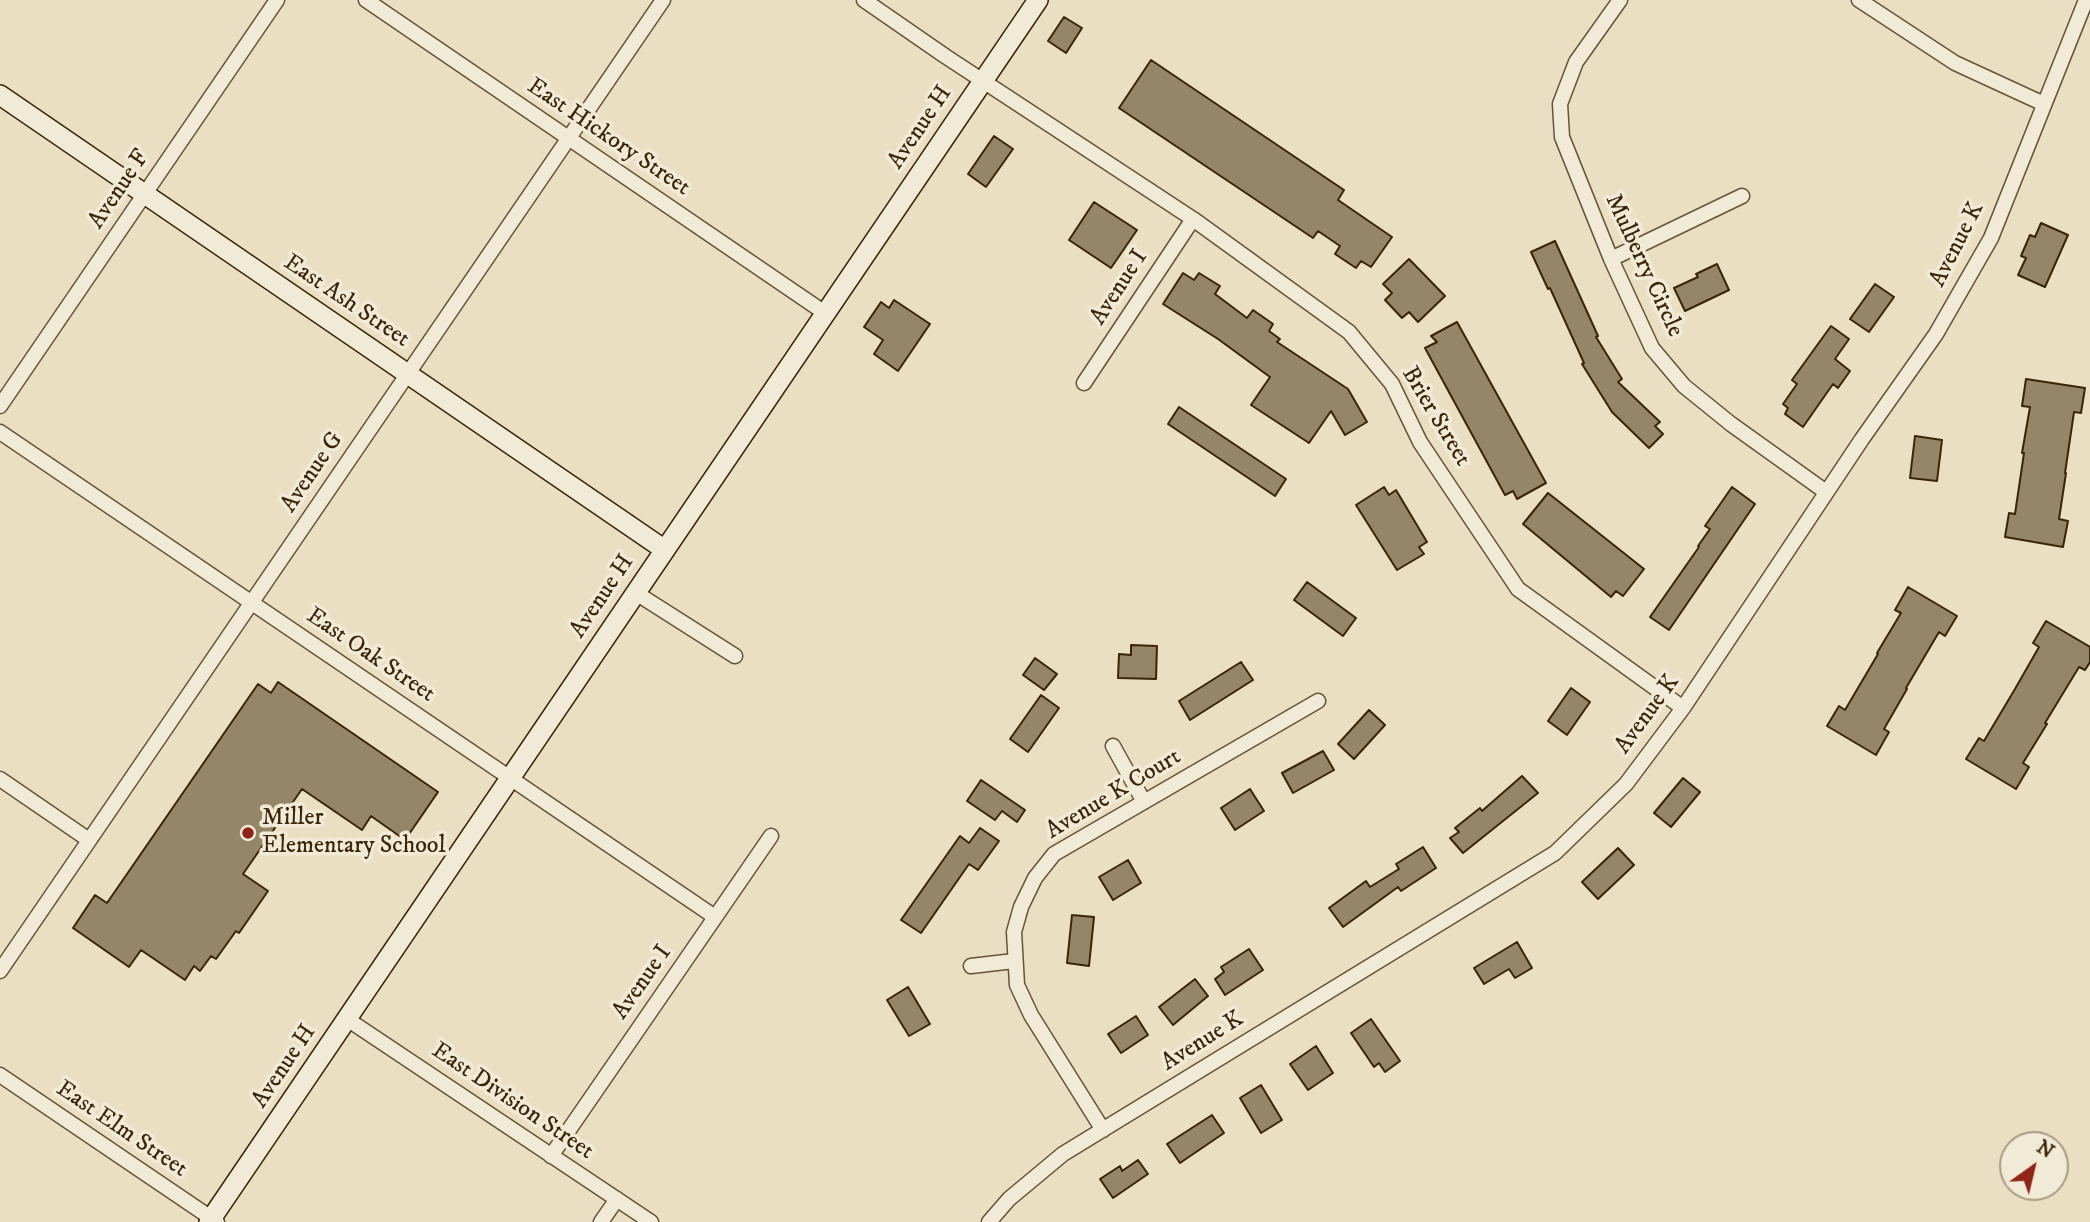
<!DOCTYPE html>
<html>
<head>
<meta charset="utf-8">
<style>
  body { margin:0 }
  #map { position:relative; width:2090px; height:1222px; overflow:hidden; background:#eadfc2; font-family:"IM FELL DW Pica",serif }
  canvas { display:block }
  .north { position:absolute; left:1999px; top:1131px; width:70px; height:70px; box-sizing:border-box; background:#f1ead7; border:2px solid #a79c84; border-radius:50%; rotate:34deg; font-size:19px; font-weight:700; line-height:28px; text-align:center; color:#392608 }
  .north::after { content:''; display:block; margin:auto; width:24px; height:32px; background:#8f2418; clip-path:polygon(50% 0,100% 100%,50% 72%,0 100%) }
</style>
</head>
<body>
<div id="map">
<canvas width="2090" height="1222"></canvas>
<div class="north">N</div>
</div>
<script>
const g = document.querySelector('canvas').getContext('2d');
g.lineJoin = 'round';
function fill(path, color) {
  g.fillStyle = color;
  g.fill(path, 'evenodd');
}
function poly(rows) {
  const path = new Path2D();
  for (const r of rows) {
    path.moveTo(r[0], r[1]);
    for (let i = 2; i < r.length; i += 2) path.lineTo(r[i], r[i + 1]);
  }
  return path;
}
function stroke(path, color, width, dash) {
  g.strokeStyle = color;
  g.lineWidth = width;
  g.lineCap = dash ? 'butt' : 'round';
  g.setLineDash(dash || []);
  g.stroke(path);
}
function label(font, color, halo, rows, align = 'center') {
  g.font = font + ' "IM FELL DW Pica",serif';
  g.lineWidth = 7;
  g.setLineDash([]);
  g.textBaseline = 'middle';
  g.strokeStyle = halo;
  g.fillStyle = color;
  for (const [text, x, y, turn = 0] of rows) {
    g.save();
    g.translate(x, y);
    g.rotate((+turn || 0) * Math.PI / 180);
    g.textAlign = isNaN(turn) ? turn : align;
    if (halo) g.strokeText(text, 0, 0);
    g.fillText(text, 0, 0);
    g.restore();
  }
}
const building = poly([
  [1064,17,1082,28,1066,53,1048,41,1064,17],
  [1151,60,1344,190,1338,200,1392,237,1371,267,1361,261,1356,268,1335,254,1340,246,1318,231,1313,238,1119,108,1151,60],
  [994,136,1013,149,986,187,968,174,994,136],
  [1094,202,1137,230,1111,268,1069,240,1094,202],
  [2041,223,2068,235,2045,287,2018,275,2026,258,2021,256,2030,235,2035,237,2041,223],
  [1555,241,1598,336,1596,337,1622,379,1618,382,1660,422,1655,426,1663,434,1649,448,1612,412,1582,364,1584,363,1550,288,1548,289,1531,252,1555,241],
  [1409,259,1445,296,1418,322,1409,312,1402,318,1385,300,1392,293,1383,284,1409,259],
  [1717,264,1729,290,1685,311,1674,288,1698,277,1696,274,1717,264],
  [1183,273,1194,280,1199,273,1220,286,1215,294,1247,318,1253,310,1273,324,1269,331,1280,339,1277,342,1348,389,1367,422,1345,435,1331,411,1309,443,1251,405,1270,377,1218,339,1163,304,1183,273],
  [1875,284,1894,297,1869,332,1850,319,1875,284],
  [894,300,930,324,898,371,874,354,883,340,864,327,881,302,889,308,894,300],
  [1457,322,1546,483,1517,499,1513,491,1505,495,1425,348,1437,342,1431,336,1457,322],
  [1831,326,1849,339,1835,359,1850,371,1838,388,1833,384,1803,427,1785,414,1788,408,1783,404,1797,384,1792,380,1831,326],
  [2026,379,2085,388,2081,413,2074,412,2065,473,2066,473,2059,519,2068,521,2063,547,2005,537,2009,513,2015,514,2024,453,2022,453,2030,407,2022,406,2026,379],
  [1179,407,1286,479,1275,496,1168,424,1179,407],
  [1915,436,1942,440,1937,481,1910,478,1915,436],
  [1384,487,1389,495,1396,490,1427,542,1419,547,1424,554,1397,570,1356,505,1384,487],
  [1732,487,1755,504,1669,630,1650,617,1699,547,1698,546,1710,529,1705,526,1732,487],
  [1548,493,1644,569,1623,596,1616,591,1611,597,1523,524,1548,493],
  [1307,582,1356,618,1343,636,1294,600,1307,582],
  [1908,587,1957,616,1945,636,1939,632,1906,688,1907,689,1884,729,1889,732,1876,755,1827,726,1839,706,1845,710,1878,654,1877,653,1901,613,1895,610,1908,587],
  [2046,621,2090,647,2090,662,2085,670,2079,667,2045,723,2047,724,2023,763,2029,767,2016,789,1966,759,1979,738,1984,741,2015,689,2039,647,2033,643,2046,621],
  [1131,645,1157,646,1156,679,1118,678,1119,654,1131,655,1131,645],
  [1035,658,1057,674,1044,690,1023,675,1035,658],
  [1241,662,1253,680,1190,720,1179,701,1241,662],
  [278,682,438,792,405,840,371,816,362,830,302,789,243,874,268,891,239,933,236,931,216,959,211,956,200,971,194,966,185,980,141,950,129,967,73,928,95,895,107,903,258,684,271,693,278,682],
  [1571,688,1590,702,1567,735,1548,721,1571,688],
  [1041,695,1059,708,1028,752,1010,739,1041,695],
  [1369,710,1385,725,1354,759,1338,744,1369,710],
  [1323,751,1334,770,1293,793,1282,773,1323,751],
  [1522,776,1538,793,1463,853,1450,838,1459,832,1455,828,1480,808,1482,811,1522,776],
  [1683,778,1700,792,1671,827,1654,813,1683,778],
  [981,780,1025,810,1017,822,1002,811,995,820,967,801,981,780],
  [1250,789,1264,811,1235,830,1221,808,1250,789],
  [980,828,999,841,978,870,969,864,921,933,901,920,960,836,969,843,980,828],
  [1423,847,1436,868,1401,891,1398,887,1343,927,1329,908,1366,881,1370,887,1399,869,1396,864,1423,847],
  [1618,848,1634,865,1598,899,1582,882,1618,848],
  [1128,860,1141,883,1113,900,1099,877,1128,860],
  [1072,915,1094,917,1089,966,1067,963,1072,915],
  [1517,942,1532,968,1515,978,1509,969,1484,984,1474,968,1517,942],
  [1249,949,1263,970,1225,995,1215,979,1224,972,1221,967,1249,949],
  [1195,979,1208,996,1173,1025,1159,1007,1195,979],
  [908,987,930,1024,909,1036,887,1000,908,987],
  [1136,1016,1148,1035,1121,1053,1108,1034,1136,1016],
  [1371,1019,1400,1061,1385,1072,1379,1063,1374,1067,1351,1033,1371,1019],
  [1316,1046,1333,1073,1308,1090,1290,1064,1316,1046],
  [1261,1085,1282,1120,1261,1133,1240,1098,1261,1085],
  [1212,1115,1224,1133,1180,1163,1167,1144,1212,1115],
  [1138,1160,1148,1174,1113,1198,1100,1179,1120,1166,1122,1171,1138,1160]
]);
fill(building, '#958669');
stroke(building, '#392608', 2);
const street = poly([
  [366,0,825,313],
  [864,0,945,56,1193,219,1349,332,1392,384,1420,442,1518,589,1683,708],
  [1620,0,1576,62,1560,104,1562,137,1611,259,1652,348,1684,386,1731,424,1826,492],
  [1859,0,1955,63,2044,104],
  [1611,259,1742,196],
  [1084,383,1193,219],
  [0,406,277,0],
  [0,432,715,917],
  [636,593,735,656],
  [1113,746,1144,802],
  [0,779,89,840],
  [971,966,1014,961],
  [0,971,663,0],
  [347,1019,651,1222],
  [0,1075,217,1222],
  [1103,1130,1031,1015,1017,985,1014,932,1021,907,1035,878,1054,854,1318,701],
  [551,1156,771,836],
  [601,1222,617,1199],
  [989,1222,1009,1199,1063,1154,1555,853,1626,784,1683,708,1862,439,1936,334,1991,238,2086,0]
]);
const secondary = poly([
  [0,95,665,550],
  [209,1222,1038,0]
]);
stroke(street, '#655436', 17);
stroke(secondary, '#392608', 22);
stroke(street, '#f1ead7', 14);
stroke(secondary, '#f1ead7', 19);
for (const [x, y, r, color] of [
  [248,833,7,"#8f2418"]
]) {
  const dot = new Path2D();
  dot.arc(x, y, r, 0, 2 * Math.PI);
  g.fillStyle = color;
  g.fill(dot);
  stroke(dot, '#f1ead7', 2.5);
}
label('24px', '#392608', '#f1ead7', [
  ["Avenue H",921,128,-56],
  ["East Hickory Street",608,138,34],
  ["Avenue F",120,190,-56],
  ["Avenue K",1958,245,-63],
  ["Mulberry Circle",1643,266,65],
  ["Avenue I",1120,288,-57],
  ["East Ash Street",346,302,34],
  ["Brier Street",1435,417,59],
  ["Avenue G",313,473,-56],
  ["Avenue H",603,597,-56],
  ["East Oak Street",370,656,34],
  ["Avenue K",1648,715,-54],
  ["Avenue K Court",1114,795,-31],
  ["Avenue I",643,983,-55],
  ["Avenue K",1203,1042,-32],
  ["Avenue H",285,1067,-56],
  ["East Division Street",512,1102,34],
  ["East Elm Street",121,1130,34]
]);
label('24px', '#392608', '#f1ead7', [
  ["Miller",262,819],
  ["Elementary School",262,847]
], 'left');
</script>
</body>
</html>
